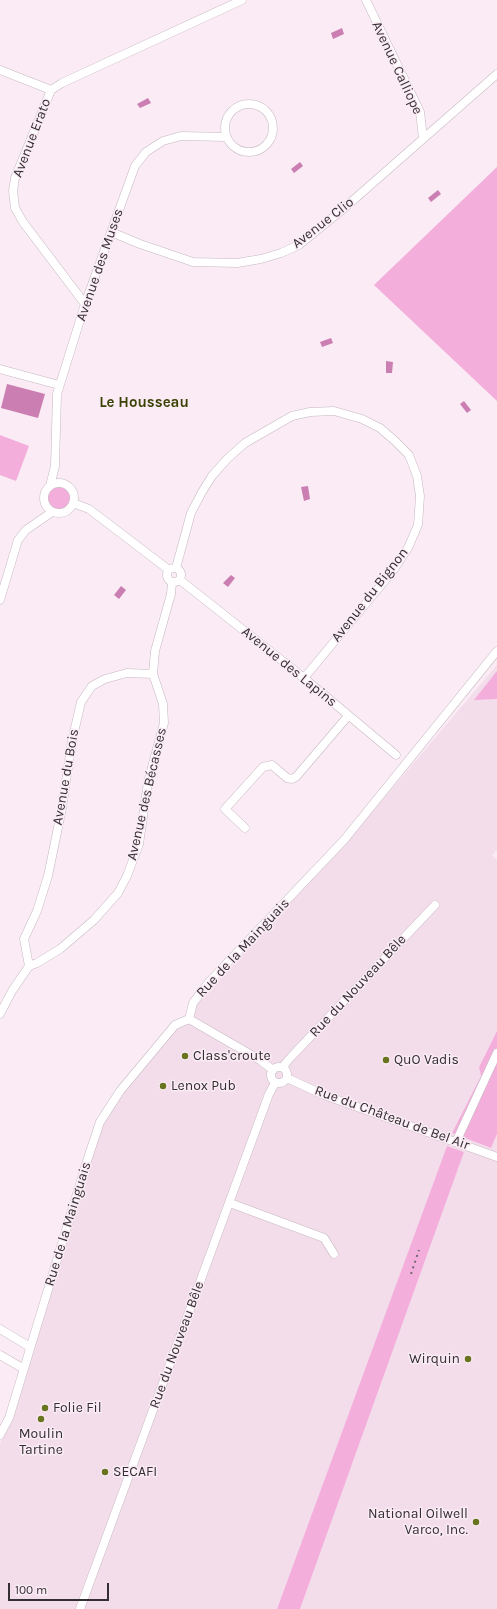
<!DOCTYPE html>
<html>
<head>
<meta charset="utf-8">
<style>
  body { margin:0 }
  #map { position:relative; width:497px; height:1609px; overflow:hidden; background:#faebf4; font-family:Karla,sans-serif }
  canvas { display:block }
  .scale { position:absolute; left:8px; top:1583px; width:101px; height:18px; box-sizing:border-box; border:2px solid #342f32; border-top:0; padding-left:5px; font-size:12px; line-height:14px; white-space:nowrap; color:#342f32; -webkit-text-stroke:3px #faebf4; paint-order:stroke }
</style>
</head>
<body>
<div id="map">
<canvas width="497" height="1609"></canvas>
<div class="scale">100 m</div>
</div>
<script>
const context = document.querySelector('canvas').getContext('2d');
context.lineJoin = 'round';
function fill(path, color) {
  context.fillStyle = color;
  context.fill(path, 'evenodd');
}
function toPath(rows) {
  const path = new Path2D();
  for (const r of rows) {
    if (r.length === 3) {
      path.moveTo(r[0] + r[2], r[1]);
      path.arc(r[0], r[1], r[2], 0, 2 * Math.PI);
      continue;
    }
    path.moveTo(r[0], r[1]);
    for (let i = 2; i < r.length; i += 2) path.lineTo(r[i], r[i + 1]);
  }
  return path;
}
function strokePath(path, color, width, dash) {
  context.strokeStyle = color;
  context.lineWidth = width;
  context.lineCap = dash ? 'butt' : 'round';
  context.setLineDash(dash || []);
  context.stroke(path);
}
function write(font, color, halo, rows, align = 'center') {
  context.font = font + ' Karla,sans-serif';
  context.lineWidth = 3;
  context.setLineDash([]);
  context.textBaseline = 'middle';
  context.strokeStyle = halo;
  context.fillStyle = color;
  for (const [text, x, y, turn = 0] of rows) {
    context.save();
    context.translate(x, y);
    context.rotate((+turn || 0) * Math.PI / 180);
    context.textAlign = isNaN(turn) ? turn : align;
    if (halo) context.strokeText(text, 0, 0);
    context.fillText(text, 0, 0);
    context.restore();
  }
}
fill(toPath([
  [497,665,497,850,492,855,497,860,497,1031,479,1066,481,1076,452,1133,491,1148,497,1134,497,1609,300,1609,464,1152,447,1147,277,1609,0,1609,0,1444,107,1108,168,1031,201,1000,367,818]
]), '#f3ddeb');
fill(toPath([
  [497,167,497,401,374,285],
  [0,435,29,446,16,481,0,475],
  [59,498,13],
  [497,671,497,699,474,700],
  [497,1031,497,1134,491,1148,452,1133,481,1076,479,1067],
  [447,1146,464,1152,300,1609,277,1609]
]), '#f3aedc');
fill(toPath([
  [342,28,344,34,333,39,331,33],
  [148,98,151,103,140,108,137,104],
  [300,162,303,166,294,173,291,169],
  [438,190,441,194,431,202,428,198],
  [331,338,333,343,322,347,320,342],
  [386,361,393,362,392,373,386,373],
  [7,384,45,394,38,418,1,408],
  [464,401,471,410,467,413,460,404],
  [308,486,310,499,304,501,301,487],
  [231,575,235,578,228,587,223,583],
  [121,586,126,590,119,599,114,595]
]), '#cb7eb2');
const minor = toPath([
  [366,0,420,112,423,138],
  [0,70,51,90],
  [249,128,24],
  [111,232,140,244,193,262,237,263,261,259,281,253,299,245,342,210,497,74],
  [85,304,23,222,15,208,13,191,15,178,51,90,62,83,242,0],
  [0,369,59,385],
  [59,498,15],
  [50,486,55,466,57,394,85,304,135,166,146,152,163,141,181,136,226,137],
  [73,503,89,509,169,570],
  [174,575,7],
  [176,568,191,513,202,492,212,476,227,459,245,443,292,416,310,412,334,411,362,419,380,428,395,441,409,455,417,476,420,496,418,525,408,548,392,572,304,678],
  [180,580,304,678,396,755],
  [0,600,18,540,26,530,52,512],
  [245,828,225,809,263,767,272,765,287,778,292,779,296,777,348,716],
  [29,966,37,963,60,949,94,920,118,893,127,876,139,844,148,782,164,723,163,704,153,674],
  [0,1014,12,991,29,966,24,939,37,911,48,876,62,808,72,741,81,702,92,686,105,679,127,673,153,674,155,651,171,594,172,583],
  [189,1019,193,1003,209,982,344,840,497,651],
  [189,1019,260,1060,273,1070],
  [279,1075,8],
  [284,1068,285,1064,291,1057,435,905],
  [287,1078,324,1095,497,1157],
  [456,1142,497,1053],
  [230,1203,324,1238,334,1254],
  [0,1329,30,1347],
  [0,1355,24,1369],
  [0,1435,9,1418,87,1161,100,1122,120,1091,175,1025,189,1019],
  [80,1609,269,1094,275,1083]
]);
strokePath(minor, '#c6b8c1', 9);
strokePath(minor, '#fff', 8);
strokePath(toPath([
  [411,1274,419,1250]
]), '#71696e', 2, [2, 4]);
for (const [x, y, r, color] of [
  [185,1056,4,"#68741f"],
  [386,1060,4,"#68741f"],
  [163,1086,4,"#68741f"],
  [468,1359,4,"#68741f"],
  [45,1408,4,"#68741f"],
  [41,1419,4,"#68741f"],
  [105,1472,4,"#68741f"],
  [476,1522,4,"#68741f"]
]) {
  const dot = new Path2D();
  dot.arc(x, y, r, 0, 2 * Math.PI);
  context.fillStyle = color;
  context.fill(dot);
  strokePath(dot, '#faebf4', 1.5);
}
write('14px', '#342f32', '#faebf4', [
  ["Avenue Calliope",397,68,65],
  ["Avenue Erato",32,138,-69],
  ["Avenue Clio",323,223,-38],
  ["Avenue des Muses",100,265,-71],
  ["Avenue du Bignon",370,595,-52],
  ["Avenue des Lapins",289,667,39],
  ["Avenue du Bois",66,777,-80],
  ["Avenue des Bécasses",147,794,-77],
  ["Rue de la Mainguais",243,948,-47],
  ["Rue du Nouveau Bêle",358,986,-47],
  ["Rue du Château de Bel Air",392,1118,20],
  ["Rue de la Mainguais",68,1224,-73],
  ["Rue du Nouveau Bêle",177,1345,-70]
]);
write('14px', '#342f32', '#faebf4', [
  ["Class'croute",193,1056],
  ["QuO Vadis",394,1060],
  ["Lenox Pub",171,1086],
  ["Wirquin",460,1359,"right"],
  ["Folie Fil",53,1408],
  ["Moulin",41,1434,"center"],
  ["Tartine",41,1450,"center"],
  ["SECAFI",113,1472],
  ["National Oilwell",468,1514,"right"],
  ["Varco, Inc.",468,1530,"right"]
], 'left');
write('bold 15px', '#3a4204', '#faebf4', [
  ["Le Housseau",144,403]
]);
</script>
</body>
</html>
